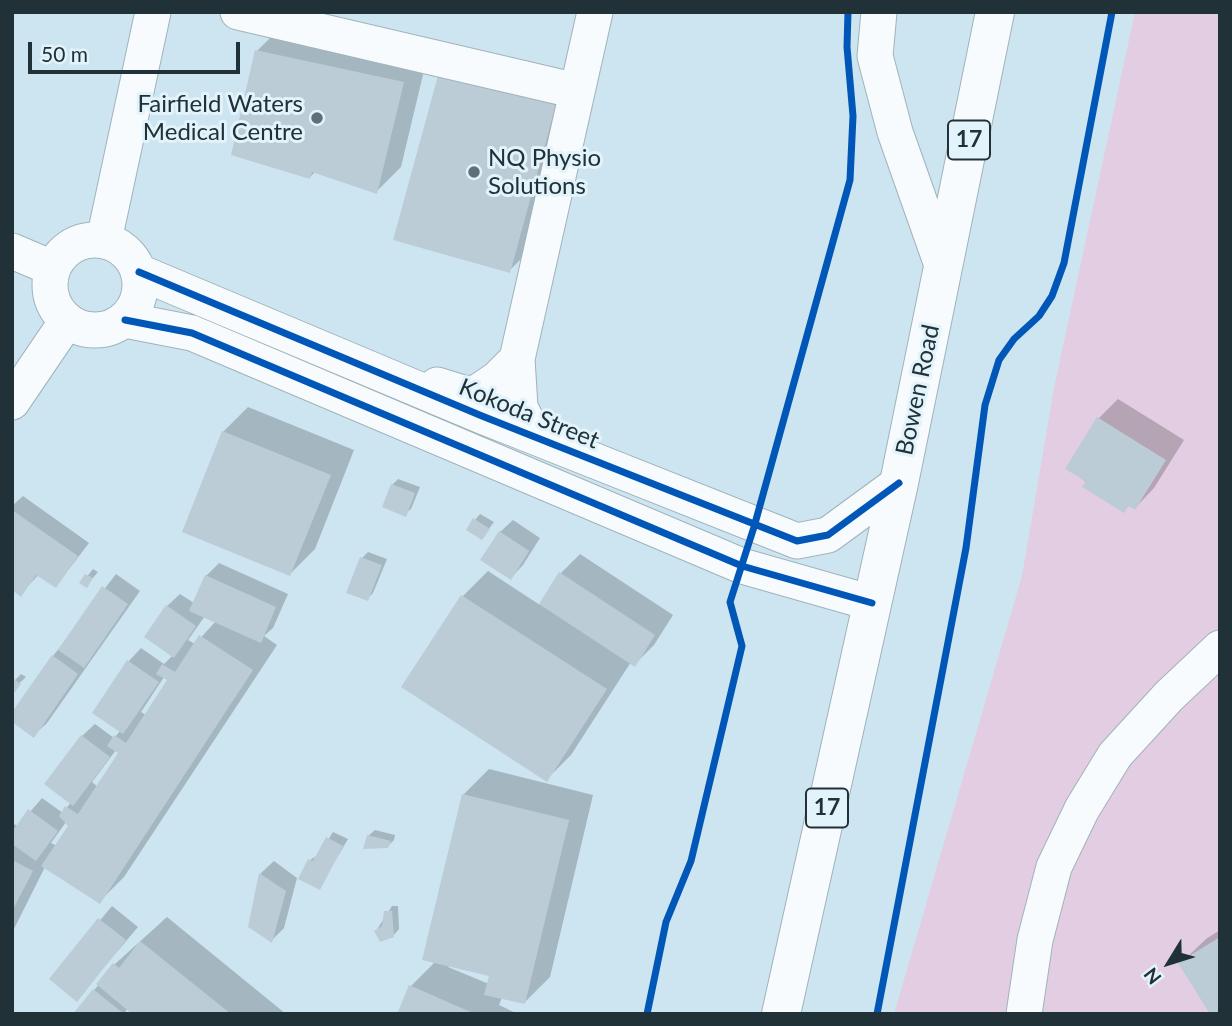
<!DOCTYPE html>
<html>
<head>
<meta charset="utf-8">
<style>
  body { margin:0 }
  #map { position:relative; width:1232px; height:1026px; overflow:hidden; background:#cde5f0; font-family:Lato,sans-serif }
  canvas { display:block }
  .frame { position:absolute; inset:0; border:14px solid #203138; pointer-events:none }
  .north { position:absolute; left:1134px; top:928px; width:70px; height:70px; -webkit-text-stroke:5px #e2f3fb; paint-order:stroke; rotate:232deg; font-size:19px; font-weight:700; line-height:28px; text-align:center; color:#203138 }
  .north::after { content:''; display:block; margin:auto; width:24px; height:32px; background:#203138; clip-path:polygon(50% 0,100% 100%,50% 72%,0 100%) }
  .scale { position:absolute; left:28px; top:42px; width:212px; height:32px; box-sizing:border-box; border:4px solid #203138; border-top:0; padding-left:9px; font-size:21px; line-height:24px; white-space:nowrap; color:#203138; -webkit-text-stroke:5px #e2f3fb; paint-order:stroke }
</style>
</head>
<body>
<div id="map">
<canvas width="1232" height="1026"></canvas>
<div class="frame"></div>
<div class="north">N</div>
<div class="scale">50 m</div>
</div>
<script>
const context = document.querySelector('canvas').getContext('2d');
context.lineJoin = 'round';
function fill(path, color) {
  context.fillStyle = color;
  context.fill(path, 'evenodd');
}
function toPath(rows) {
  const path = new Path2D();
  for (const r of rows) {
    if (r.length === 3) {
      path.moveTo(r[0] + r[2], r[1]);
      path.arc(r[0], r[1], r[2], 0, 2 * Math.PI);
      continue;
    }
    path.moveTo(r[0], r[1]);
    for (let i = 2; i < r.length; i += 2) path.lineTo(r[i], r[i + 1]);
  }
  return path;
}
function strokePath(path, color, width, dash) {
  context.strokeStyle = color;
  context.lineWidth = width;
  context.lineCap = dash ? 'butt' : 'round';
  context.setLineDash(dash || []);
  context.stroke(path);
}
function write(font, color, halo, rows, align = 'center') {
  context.font = font + ' Lato,sans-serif';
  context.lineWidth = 6;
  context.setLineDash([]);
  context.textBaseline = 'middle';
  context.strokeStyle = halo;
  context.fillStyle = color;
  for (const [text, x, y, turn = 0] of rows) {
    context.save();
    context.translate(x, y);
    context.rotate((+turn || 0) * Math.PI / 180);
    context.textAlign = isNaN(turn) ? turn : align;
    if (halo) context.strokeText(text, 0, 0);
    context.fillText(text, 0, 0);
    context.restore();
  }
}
fill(toPath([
  [1135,12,1220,12,1220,1014,894,1014,1022,576,1054,388]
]), '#e2cde2');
fill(toPath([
  [282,26,427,58,401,167,376,192,315,172,310,177,257,51],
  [440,73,580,80,534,246,509,271],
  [1118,399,1184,440,1154,488,1135,508,1130,504,1124,511,1068,468,1099,418],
  [248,407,354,450,315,549,290,574,223,432],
  [398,479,420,487,411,509,405,514,392,485],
  [23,496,89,543,56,586,39,574,21,594,12,588,12,506],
  [480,514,494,522,482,538,475,520],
  [513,520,540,538,523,565,511,578,500,532],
  [368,552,387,559,373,593,367,599,362,558],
  [580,554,673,615,654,645,635,664,631,662,571,755,546,780,404,687,463,596,488,571,540,605,561,573],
  [219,563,288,594,273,628,264,636,277,645,124,877,99,902,45,867,12,933,12,823,18,826,42,798,63,813,71,802,82,736,95,724,114,738,121,730,94,712,129,661,141,648,164,664,173,655,167,606,180,594,194,603,206,576],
  [205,616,216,621,195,644,188,640],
  [164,677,169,680,146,715,141,712],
  [116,750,120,753,98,787,92,782],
  [66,822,70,826,57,846,51,843],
  [93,569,98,572,86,586,82,583],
  [116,574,140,591,47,723,34,735,53,656],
  [21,674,26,677,12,690,12,683],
  [489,769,593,795,550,977,525,1002,502,997,499,1005,518,1014,399,1014,411,986,435,962,424,959,464,794],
  [449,965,491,975,489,984,448,967],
  [375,830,395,835,394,840,388,846,368,836],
  [333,832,348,839,319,888,310,860,318,855],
  [274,861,297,878,284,928,271,941,250,926,261,873],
  [112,906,138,927,77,999,51,979],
  [392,906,398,906,399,929,393,936,376,931],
  [167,917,286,1014,150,1014,128,1008,124,1014,75,1014,115,964],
  [1220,930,1220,1014,1181,963,1206,939]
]), '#0003');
fill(toPath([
  [255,50,404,82,377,194,312,172,310,179,231,155],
  [439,72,556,105,510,273,393,240],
  [1097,417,1166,460,1135,510,1128,506,1124,513,1082,487,1086,481,1065,469],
  [222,431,331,475,290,576,182,532],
  [391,484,415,493,406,517,382,507],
  [12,510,78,556,56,588,36,575,21,597,12,590],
  [473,518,490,529,482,540,466,530],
  [499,531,529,551,511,580,480,560],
  [360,557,382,565,368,601,346,593],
  [559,572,655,635,635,667,539,604],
  [85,574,93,578,87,588,79,583],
  [205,575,276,607,261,643,189,611],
  [102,586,128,604,84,668,58,650],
  [461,595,607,689,547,782,401,687],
  [166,605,196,626,174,658,144,637],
  [199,635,253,670,100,904,41,866,68,826,59,816,65,806,78,814,118,753,107,746,114,735,126,743,167,680,156,674,162,664,175,672],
  [52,655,78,674,34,738,12,722,12,712],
  [127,660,159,682,123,734,92,713],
  [13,679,21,684,14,693,12,692],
  [81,735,110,757,73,806,44,784],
  [462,794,569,820,525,1004,484,995,489,976,422,960],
  [28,809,58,831,36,861,12,844,12,832],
  [367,835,391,841,388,848,363,849],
  [326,837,343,846,320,890,298,879,308,859,313,861],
  [12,860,33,871,12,911],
  [259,873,286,891,272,943,248,927],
  [384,911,392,911,394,937,380,942,374,931,382,926],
  [98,918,126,940,77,1002,49,979],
  [1220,937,1220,1014,1210,1014,1178,963],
  [140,941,231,1014,132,1014,96,984,113,963,119,968],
  [409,985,475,1014,397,1014],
  [93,989,124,1014,73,1014]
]), '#bbccd6');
const minor = toPath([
  [238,12,577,91],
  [879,12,875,56,895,132,943,268],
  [95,285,45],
  [104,240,153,12],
  [12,251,52,268],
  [139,272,482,416,797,541,828,535,899,483],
  [125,320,192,333,742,566,872,603],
  [437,385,466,394,478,392,497,379,517,359],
  [12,402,67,321],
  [534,436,520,407,517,359,595,12],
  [1024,1014,1035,940,1054,867,1082,809,1115,755,1169,696,1220,648]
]);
const major = toPath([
  [781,1014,899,483,995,12]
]);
strokePath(minor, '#a0b3bb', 37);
strokePath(major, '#a0b3bb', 40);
strokePath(minor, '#f8fbfd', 35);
strokePath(major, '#f8fbfd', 38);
strokePath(toPath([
  [139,272,482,416,797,541,828,535,899,483],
  [125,320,192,333,742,566,872,603],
  [647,1014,666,922,691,861,742,646,730,602,754,527,850,180,853,116,847,47,848,12],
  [877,1014,966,548,985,405,999,360,1014,339,1039,316,1052,296,1064,263,1112,12]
]), '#0057b8', 7);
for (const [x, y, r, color] of [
  [317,118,7,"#5d7078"],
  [474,172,7,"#5d7078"]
]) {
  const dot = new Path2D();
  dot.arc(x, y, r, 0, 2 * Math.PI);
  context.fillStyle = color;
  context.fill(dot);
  strokePath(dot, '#e2f3fb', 2.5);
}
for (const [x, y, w] of [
  [969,140,42],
  [827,808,42]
]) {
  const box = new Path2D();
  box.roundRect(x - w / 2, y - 19.5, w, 39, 5);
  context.fillStyle = '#e2f3fb';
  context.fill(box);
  strokePath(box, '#203138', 2);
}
write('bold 23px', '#203138', null, [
  ["17",969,140],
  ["17",827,808]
]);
write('24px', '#203138', '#e2f3fb', [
  ["Fairfield Waters",303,104],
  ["Medical Centre",303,132],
  ["NQ Physio",488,158,"left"],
  ["Solutions",488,186,"left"]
], 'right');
write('24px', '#203138', '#e2f3fb', [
  ["Bowen Road",918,390,-78],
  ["Kokoda Street",529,414,22]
]);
</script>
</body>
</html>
